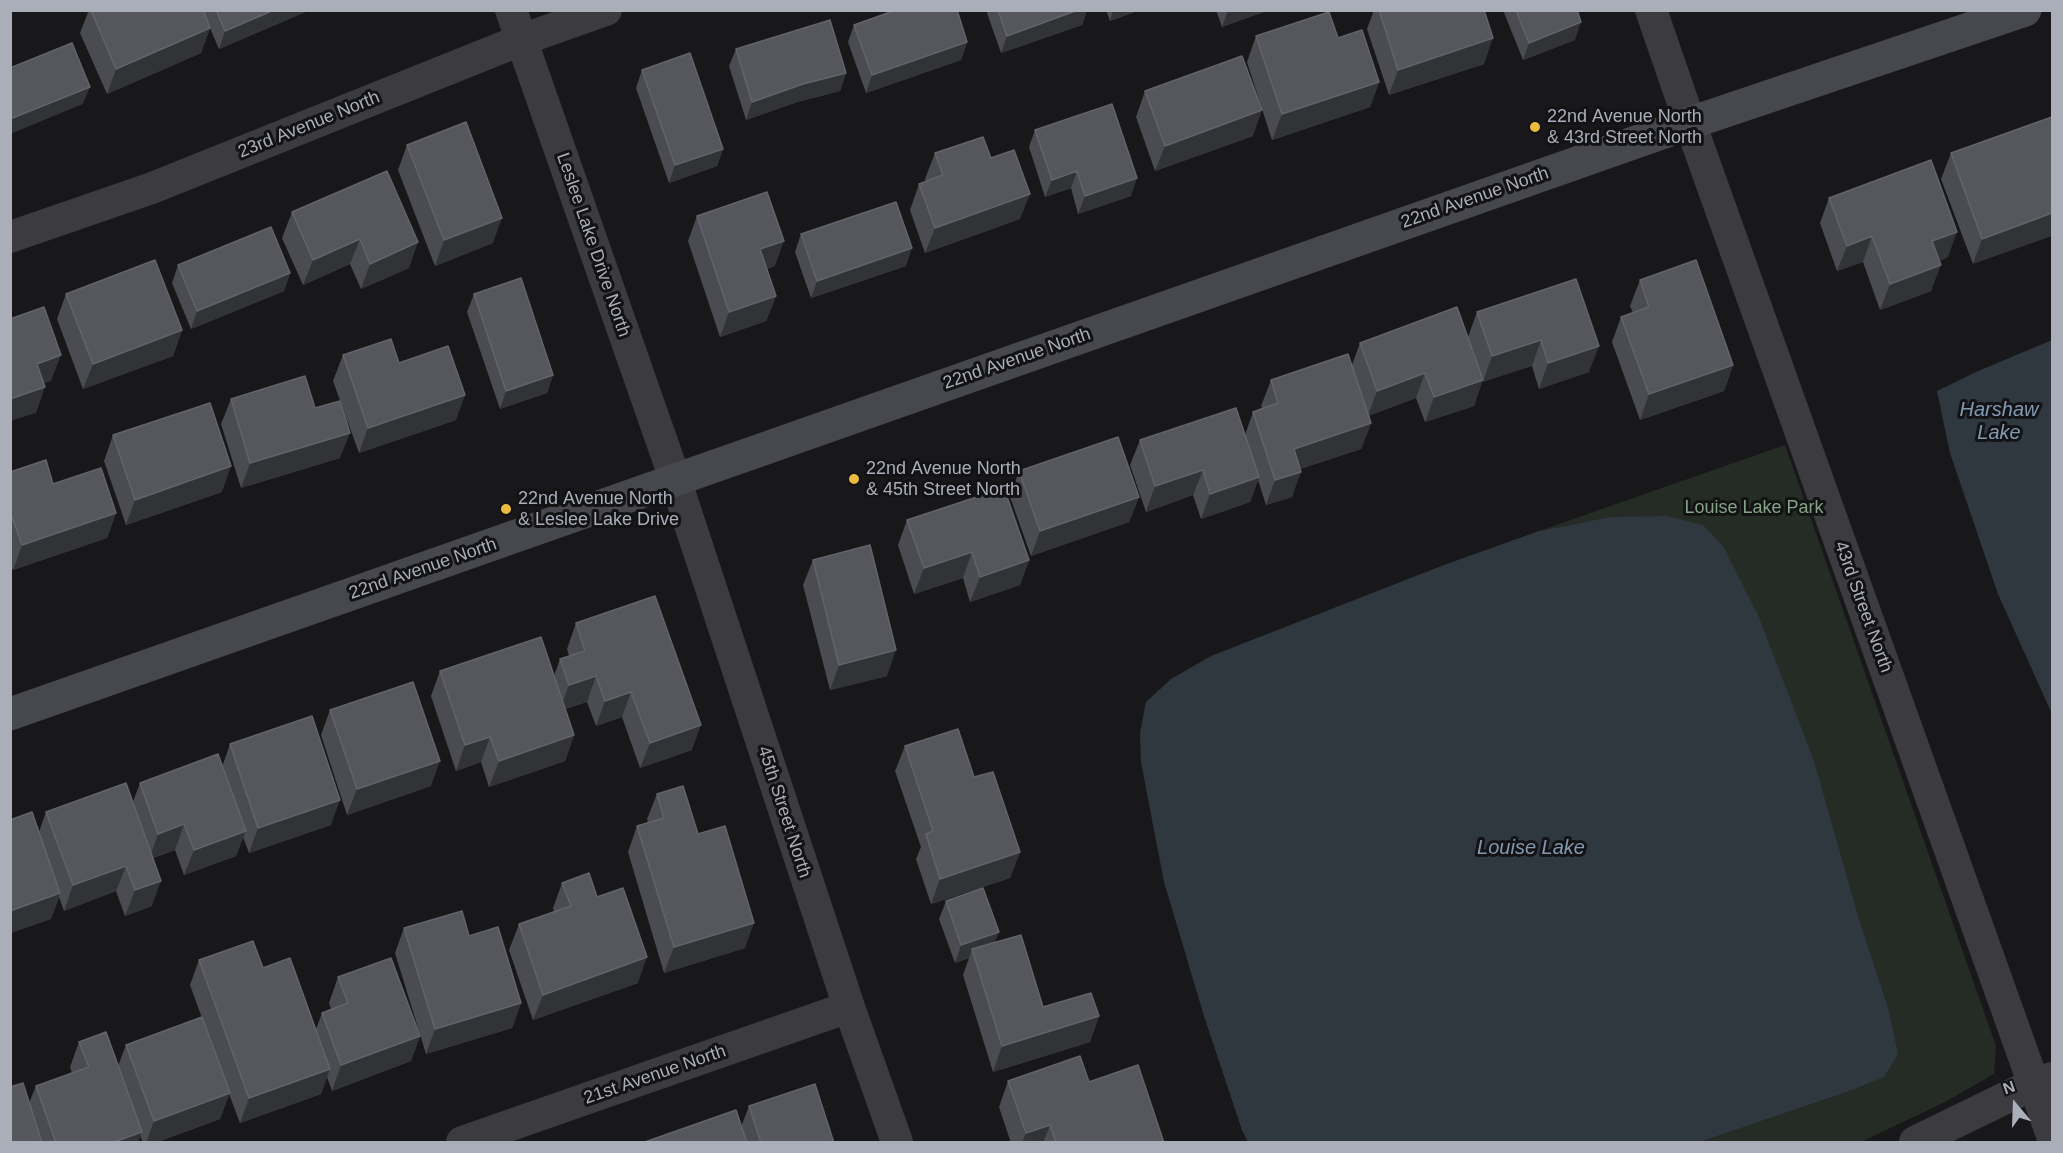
<!DOCTYPE html>
<html>
<head>
<meta charset="utf-8">
<style>
  body { margin:0 }
  #map { position:relative; width:2063px; height:1153px; overflow:hidden; background:#18181a; font-family:Arial,sans-serif }
  canvas { display:block }
  .frame { position:absolute; inset:0; border:12px solid #aaaeb9; pointer-events:none }
  .north { position:absolute; left:1985px; top:1075px; width:60px; height:60px; -webkit-text-stroke:4px #131315; paint-order:stroke; rotate:341deg; font-size:16px; font-weight:700; line-height:24px; text-align:center; color:#aaaeb9 }
  .north::after { content:''; display:block; margin:auto; width:21px; height:27px; background:#aaaeb9; clip-path:polygon(50% 0,100% 100%,50% 72%,0 100%) }
</style>
</head>
<body>
<div id="map">
<canvas width="2063" height="1153"></canvas>
<div class="frame"></div>
<div class="north">N</div>
</div>
<script>
const context = document.querySelector('canvas').getContext('2d');
context.lineJoin = 'round';
function fill(path, color) {
  context.fillStyle = color;
  context.fill(path, 'evenodd');
}
function toPath(rows) {
  const path = new Path2D();
  for (const r of rows) {
    path.moveTo(r[0], r[1]);
    for (let i = 2; i < r.length; i += 2) path.lineTo(r[i], r[i + 1]);
  }
  return path;
}
function strokePath(path, color, width, dash) {
  context.strokeStyle = color;
  context.lineWidth = width;
  context.lineCap = dash ? 'butt' : 'round';
  context.setLineDash(dash || []);
  context.stroke(path);
}
function write(font, color, halo, rows, align = 'center') {
  context.font = font + ' Arial,sans-serif';
  context.lineWidth = 6;
  context.setLineDash([]);
  context.textBaseline = 'middle';
  context.strokeStyle = halo;
  context.fillStyle = color;
  for (const [text, x, y, turn = 0] of rows) {
    context.save();
    context.translate(x, y);
    context.rotate((+turn || 0) * Math.PI / 180);
    context.textAlign = isNaN(turn) ? turn : align;
    if (halo) context.strokeText(text, 0, 0);
    context.fillText(text, 0, 0);
    context.restore();
  }
}
fill(toPath([
  [1785,445,1996,1046,1994,1074,1945,1102,1861,1142,1700,1142,1844,1093,1887,1004,1858,916,1610,517,1539,531]
]), '#242c25');
fill(toPath([
  [2052,340,2052,714,1998,594,1950,453,1937,391,1976,372],
  [1666,516,1703,525,1723,546,1758,615,1814,761,1858,916,1887,1004,1898,1054,1884,1077,1844,1093,1700,1142,1248,1142,1242,1130,1204,1016,1164,882,1141,762,1140,733,1146,702,1171,679,1211,656,1444,565,1539,531,1610,517]
]), '#30383f');
strokePath(toPath([
  [511,10,675,479,849,1007,897,1142],
  [1651,10,1690,123,2052,1135],
  [10,237,152,188,521,40,606,10],
  [462,1142,849,1007],
  [1915,1142,2034,1084,2052,1078]
]), '#3b3b40', 32);
strokePath(toPath([
  [10,714,1690,123,2025,10]
]), '#47484e', 33);
fill(toPath([
  [89,10,310,10,219,49,210,28,201,53,107,94,80,33],
  [986,10,1087,10,1082,25,1001,53],
  [1106,10,1140,10,1110,21],
  [1216,10,1269,10,1222,27],
  [1374,10,1484,10,1484,64,1389,95,1367,29],
  [1503,10,1577,10,1575,40,1523,60],
  [854,25,967,42,961,60,866,93,848,42],
  [1256,36,1338,38,1379,82,1370,107,1272,140,1247,62],
  [736,49,846,73,840,91,797,102,746,120,729,66],
  [642,70,723,149,717,166,669,183,636,88],
  [1145,91,1253,136,1155,171,1136,117],
  [2052,117,1973,264,1941,179,1951,153],
  [1035,130,1131,196,1078,214,1071,188,1045,197,1029,147],
  [407,145,493,243,435,266,398,170],
  [935,153,991,158,1020,219,925,253,910,210,919,184,926,182,925,179],
  [387,171,409,268,361,289,350,264,303,285,282,238,292,212],
  [1829,198,1948,257,1939,261,1931,291,1880,310,1863,262,1837,271,1820,223],
  [697,216,775,266,767,269,776,296,766,321,720,337,688,241],
  [801,234,906,266,811,298,795,252],
  [178,265,290,273,284,291,191,329,172,283],
  [1576,279,1589,372,1539,389,1532,366,1482,381,1474,406,1425,422,1416,398,1368,416,1371,423,1361,449,1300,469,1292,497,1266,505,1258,480,1250,502,1201,519,1193,495,1146,512,1130,465,1140,440,1245,435,1253,412,1262,408,1261,406,1271,380,1352,365,1360,343,1474,356,1468,337,1477,312],
  [1640,280,1733,365,1724,391,1640,420,1612,342,1621,317,1633,313,1630,306],
  [66,294,182,330,173,356,83,389,57,319],
  [474,294,553,375,547,393,500,409,467,312],
  [343,355,399,363,456,420,359,453,333,381],
  [231,399,315,408,340,458,241,488,221,424],
  [113,435,222,492,126,525,104,461],
  [1019,471,1139,497,1129,522,1031,556,1010,497],
  [10,472,53,484,116,513,107,538,13,570,10,564],
  [907,520,1029,560,1020,585,970,602,963,578,914,594,898,545],
  [813,560,887,676,830,690,803,585],
  [576,623,692,750,640,768,622,717,596,726,587,702,565,709,574,735,565,761,489,787,481,762,456,771,431,696,440,671,554,676,560,659,569,656,567,649],
  [330,710,431,786,347,815,321,735],
  [230,744,331,825,249,853,243,837,236,856,184,875,175,850,153,858,152,906,125,916,116,891,64,911,59,897,51,919,10,933,10,820,39,832,46,812,133,802,140,783,222,767],
  [905,746,974,777,1020,852,1010,878,931,904,916,859,921,847,895,771],
  [657,794,698,834,745,948,664,973,628,852,637,826,648,823,647,819],
  [562,883,597,897,638,983,533,1020,509,950,519,924,554,912,553,908],
  [946,901,995,942,1043,1007,1099,1016,1090,1042,993,1072,963,975,969,958,955,963,939,919],
  [404,928,469,936,521,1003,512,1028,426,1054,395,953],
  [199,960,263,968,316,1029,322,1013,331,1009,329,1003,338,977,420,1036,411,1061,332,1091,327,1077,321,1094,240,1123,229,1094,220,1119,155,1143,143,1143,140,1135,138,1143,10,1143,29,1103,36,1086,72,1073,70,1067,79,1042,118,1066,126,1045,202,1018,190,985],
  [1008,1081,1089,1082,1164,1143,1011,1143,999,1107],
  [749,1106,834,1143,642,1143,741,1127]
]), '#4b4c51');
fill(toPath([
  [274,10,310,10,219,49,225,31],
  [1078,10,1087,10,1082,25,1001,53,1007,36],
  [1113,10,1140,10,1110,21],
  [1228,10,1269,10,1222,27],
  [1581,22,1575,40,1523,60,1529,43],
  [210,28,201,53,107,94,116,69],
  [1493,38,1484,64,1389,95,1398,70],
  [967,42,961,60,866,93,872,75],
  [846,73,840,91,797,102,746,120,752,102,803,84],
  [1379,82,1370,107,1272,140,1282,114],
  [90,87,83,104,10,134,10,119],
  [1262,110,1253,136,1155,171,1165,146],
  [723,149,717,166,669,183,675,165],
  [1077,171,1071,188,1045,197,1052,180],
  [1137,178,1131,196,1078,214,1085,196],
  [1030,194,1020,219,925,253,935,228],
  [2052,213,2052,236,1973,264,1982,239],
  [502,218,493,243,435,266,444,240],
  [1957,232,1948,257,1923,267,1932,241],
  [1872,236,1863,262,1837,271,1847,246],
  [360,239,350,264,303,285,313,260],
  [784,241,775,266,751,274,760,249],
  [418,242,409,268,361,289,370,264],
  [912,248,906,266,811,298,817,281],
  [1941,265,1931,291,1880,310,1890,284],
  [290,273,284,291,191,329,197,311],
  [776,296,766,321,720,337,729,312],
  [182,330,173,356,83,389,93,364],
  [1541,340,1532,366,1483,382,1492,356],
  [1599,346,1589,372,1539,389,1548,363],
  [61,355,51,381,27,389,37,364],
  [1733,365,1724,391,1640,420,1649,394],
  [1425,373,1416,398,1368,416,1377,391],
  [553,375,547,393,500,409,506,391],
  [1483,380,1474,406,1425,422,1434,397],
  [45,387,36,413,10,421,10,399],
  [465,395,456,420,359,453,368,428],
  [1371,423,1361,449,1284,474,1294,449],
  [350,433,340,458,241,488,250,463],
  [231,466,222,492,126,525,135,500],
  [1203,470,1193,495,1146,512,1155,486],
  [1301,472,1292,497,1266,505,1275,480],
  [1259,477,1250,502,1201,519,1210,494],
  [1139,497,1129,522,1031,556,1040,531],
  [116,513,107,538,13,570,22,545],
  [972,552,963,578,914,594,924,568],
  [1029,560,1020,585,970,602,980,577],
  [896,650,887,676,830,690,839,665],
  [596,676,587,702,560,710,569,685],
  [631,692,622,717,596,726,605,701],
  [701,725,692,750,640,768,650,743],
  [574,735,565,761,489,787,499,761],
  [490,737,481,762,456,771,465,745],
  [440,761,431,786,347,815,357,789],
  [340,800,331,825,249,853,258,828],
  [184,824,175,850,149,859,158,834],
  [246,831,236,856,184,875,194,850],
  [1020,852,1010,878,931,904,940,879],
  [126,866,116,891,64,911,73,885],
  [161,881,152,906,125,916,135,890],
  [60,893,51,919,10,933,10,911],
  [754,923,745,948,664,973,674,947],
  [999,932,992,950,972,949,969,958,955,963,961,945],
  [647,957,638,983,533,1020,543,995],
  [521,1003,512,1028,426,1054,435,1029],
  [1099,1016,1090,1042,993,1072,1002,1046],
  [420,1036,411,1061,332,1091,341,1065],
  [330,1069,321,1094,240,1123,249,1098],
  [230,1093,220,1119,155,1143,146,1143,154,1121],
  [1050,1125,1043,1143,1022,1143,1026,1133],
  [142,1132,138,1143,111,1143]
]), '#323336');
const building = toPath([
  [91,10,203,10,210,28,116,69,91,10],
  [216,10,274,10,225,31,216,10],
  [896,10,957,10,967,42,872,75,854,25,896,10],
  [998,10,1078,10,1007,36,998,10],
  [1379,10,1484,10,1493,38,1398,70,1379,10],
  [1516,10,1577,10,1581,22,1529,43,1516,10],
  [1329,12,1338,38,1362,30,1379,82,1282,114,1256,36,1329,12],
  [830,20,846,73,803,84,752,102,736,49,830,20],
  [72,43,90,87,10,119,10,68,72,43],
  [690,53,723,149,675,165,642,70,690,53],
  [1242,56,1262,110,1165,146,1145,91,1242,56],
  [1112,104,1137,178,1085,196,1077,171,1052,180,1035,130,1112,104],
  [2052,117,2052,213,1982,239,1951,153,2052,117],
  [466,122,502,218,444,240,407,145,466,122],
  [983,137,991,158,1014,150,1030,194,935,228,919,184,943,175,935,153,983,137],
  [1931,160,1957,232,1932,241,1941,265,1890,284,1872,236,1847,246,1829,198,1931,160],
  [387,171,418,242,370,264,360,239,313,260,292,212,387,171],
  [767,192,784,241,760,249,776,296,729,312,697,216,767,192],
  [896,202,912,248,817,281,801,234,896,202],
  [271,227,290,273,197,311,178,265,271,227],
  [155,260,182,330,93,364,66,294,155,260],
  [1696,260,1733,365,1649,394,1621,317,1649,307,1640,280,1696,260],
  [521,278,553,375,506,391,474,294,521,278],
  [1576,279,1599,346,1548,363,1541,340,1492,356,1477,312,1576,279],
  [44,307,61,355,37,364,45,387,10,399,10,319,44,307],
  [1457,307,1483,380,1434,397,1425,373,1377,391,1360,343,1457,307],
  [391,339,399,363,448,346,465,395,368,428,343,355,391,339],
  [1348,354,1371,423,1294,449,1301,472,1275,480,1253,412,1278,403,1271,380,1348,354],
  [305,376,315,408,340,401,350,433,250,463,231,399,305,376],
  [210,403,231,466,135,500,113,435,210,403],
  [1236,408,1259,477,1210,494,1203,470,1155,486,1140,440,1236,408],
  [1118,437,1139,497,1040,531,1019,471,1118,437],
  [46,460,53,484,101,468,116,513,22,545,10,511,10,472,46,460],
  [1004,488,1029,560,980,577,972,552,924,568,907,520,1004,488],
  [870,545,896,650,839,665,813,560,870,545],
  [655,596,701,725,650,743,631,692,605,701,596,676,569,685,560,659,585,651,576,623,655,596],
  [541,637,574,735,499,761,490,737,465,745,440,671,541,637],
  [413,682,440,761,357,789,330,710,413,682],
  [312,716,340,800,258,828,230,744,312,716],
  [958,729,974,777,993,772,1020,852,940,879,926,834,933,831,905,746,958,729],
  [218,754,246,831,194,850,184,824,158,834,140,783,218,754],
  [126,783,161,881,135,890,126,866,73,885,46,812,126,783],
  [683,786,698,834,725,826,754,923,674,947,637,826,664,818,657,794,683,786],
  [32,812,60,893,10,911,10,820,32,812],
  [589,873,597,897,623,888,647,957,543,995,519,924,571,906,562,883,589,873],
  [983,888,999,932,961,945,946,901,983,888],
  [462,911,469,936,498,927,521,1003,435,1029,404,928,462,911],
  [1021,935,1043,1007,1091,993,1099,1016,1002,1046,972,949,1021,935],
  [253,941,263,968,290,958,330,1069,249,1098,199,960,253,941],
  [391,958,420,1036,341,1065,322,1013,348,1003,338,977,391,958],
  [202,1017,230,1093,154,1121,126,1045,202,1017],
  [106,1032,142,1132,111,1143,56,1143,36,1086,89,1067,79,1042,106,1032],
  [1080,1056,1089,1082,1138,1065,1164,1143,1056,1143,1050,1125,1026,1133,1008,1081,1080,1056],
  [23,1083,42,1143,10,1143,10,1087,23,1083],
  [815,1084,834,1143,761,1143,749,1106,815,1084],
  [736,1110,747,1143,642,1143,736,1110]
]);
fill(building, '#55575c');
strokePath(building, '#63646b', 1.5);
for (const [x, y, r, color] of [
  [1535,127,6,"#ebbb3e"],
  [854,479,6,"#ebbb3e"],
  [506,509,6,"#ebbb3e"]
]) {
  const dot = new Path2D();
  dot.arc(x, y, r, 0, 2 * Math.PI);
  context.fillStyle = color;
  context.fill(dot);
  strokePath(dot, '#131315', 2);
}
write('18px', '#aaaeb9', '#131315', [
  ["22nd Avenue North",1547,117],
  ["& 43rd Street North",1547,138],
  ["22nd Avenue North",866,469],
  ["& 45th Street North",866,490],
  ["22nd Avenue North",518,499],
  ["& Leslee Lake Drive",518,520]
], 'left');
write('18px', '#aaaeb9', '#131315', [
  ["23rd Avenue North",309,125,-22],
  ["22nd Avenue North",1475,198,-19],
  ["Leslee Lake Drive North",593,245,71],
  ["22nd Avenue North",1017,359,-19],
  ["22nd Avenue North",423,569,-19],
  ["43rd Street North",1863,607,70],
  ["45th Street North",784,812,72],
  ["21st Avenue North",655,1075,-19]
]);
write('18px', '#82a386', '#131315', [
  ["Louise Lake Park",1754,508]
]);
write('italic 20px', '#8399b2', '#131315', [
  ["Harshaw",1999,410],
  ["Lake",1999,433],
  ["Louise Lake",1531,848]
]);
</script>
</body>
</html>
